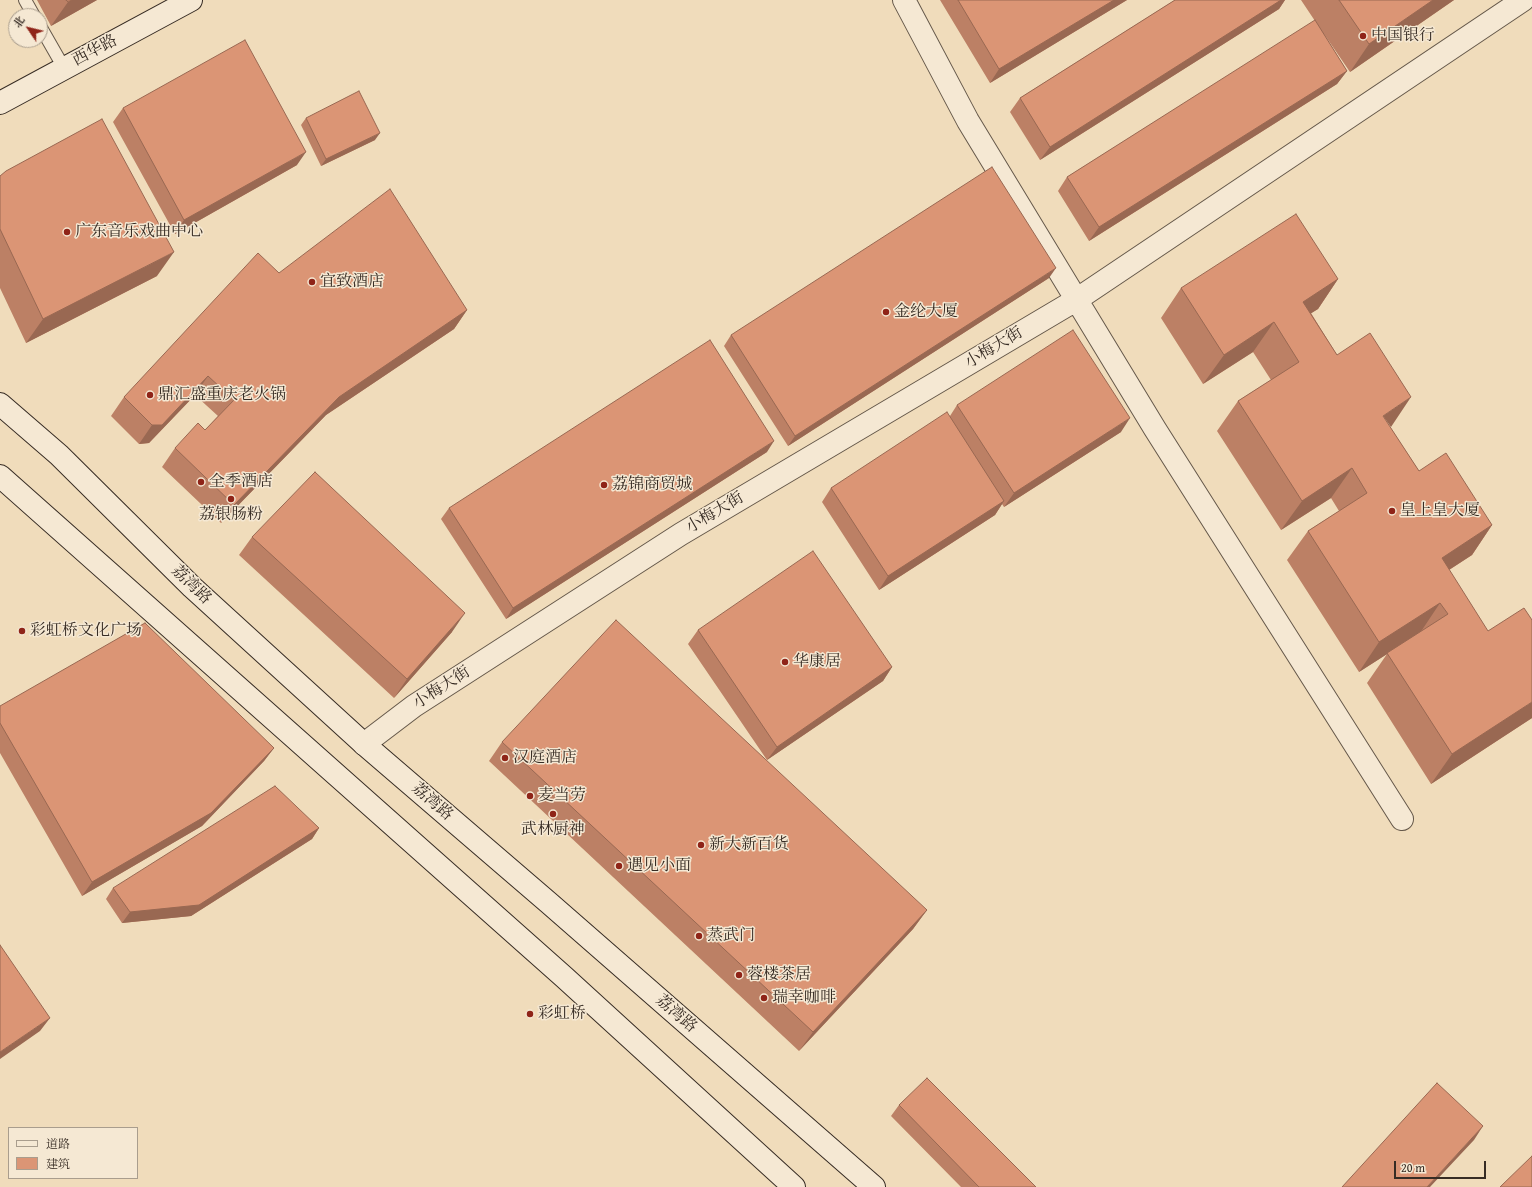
<!DOCTYPE html>
<html>
<head>
<meta charset="utf-8">
<style>
  body { margin:0 }
  #map { position:relative; width:1532px; height:1187px; overflow:hidden; background:#f0dcbb; font-family:"Gentium Book Plus","Noto Serif SC",serif }
  canvas { display:block }
  .legend { position:absolute; left:8px; top:1127px; width:130px; height:52px; box-sizing:border-box; background:#f5e8d3; border:1px solid #a99d8d; margin:0; padding:5px 7px; list-style:none; font-size:12px; color:#372c24 }
  .legend li { display:flex; align-items:center; gap:8px; height:20px }
  .legend b { width:20px; border:1px solid #a99d8d }
  .north { position:absolute; left:8px; top:8px; width:40px; height:40px; box-sizing:border-box; background:#f5e8d3; border:1px solid #a99d8d; border-radius:50%; rotate:305deg; font-size:11px; font-weight:700; line-height:16px; text-align:center; color:#372c24 }
  .north::after { content:''; display:block; margin:auto; width:14px; height:18px; background:#8f2418; clip-path:polygon(50% 0,100% 100%,50% 72%,0 100%) }
  .scale { position:absolute; left:1394px; top:1161px; width:92px; height:18px; box-sizing:border-box; border:2px solid #372c24; border-top:0; padding-left:5px; font-size:12px; line-height:14px; white-space:nowrap; color:#372c24; -webkit-text-stroke:3px #f5e8d3; paint-order:stroke }
</style>
</head>
<body>
<div id="map">
<canvas width="1532" height="1187"></canvas>
<ul class="legend">
<li><b style="height:5px;background:#f5e8d3"></b>道路</li>
<li><b style="height:11px;background:#db9575"></b>建筑</li>
</ul>
<div class="north">北</div>
<div class="scale">20 m</div>
</div>
<script>
const context = document.querySelector('canvas').getContext('2d');
context.lineJoin = 'round';
function toPath(rows) {
  const path = new Path2D();
  for (const r of rows) {
    path.moveTo(r[0], r[1]);
    for (let i = 2; i < r.length; i += 2) path.lineTo(r[i], r[i + 1]);
  }
  return path;
}
function strokePath(path, color, width, dash) {
  context.strokeStyle = color;
  context.lineWidth = width;
  context.lineCap = dash ? 'butt' : 'round';
  context.setLineDash(dash || []);
  context.stroke(path);
}
function fill(path, color) {
  context.fillStyle = color;
  context.fill(path, 'evenodd');
}
function write(font, color, halo, rows, align = 'center') {
  context.font = font + ' "Gentium Book Plus","Noto Serif SC",serif';
  context.lineWidth = 3;
  context.setLineDash([]);
  context.textBaseline = 'middle';
  context.strokeStyle = halo;
  context.fillStyle = color;
  for (const [text, x, y, turn = 0] of rows) {
    context.save();
    context.translate(x, y);
    context.rotate((+turn || 0) * Math.PI / 180);
    context.textAlign = isNaN(turn) ? turn : align;
    if (halo) context.strokeText(text, 0, 0);
    context.fillText(text, 0, 0);
    context.restore();
  }
}
const lane = toPath([
  [25,0,34,16],
  [40,26,64,68]
]);
const street = toPath([
  [904,0,968,121,1155,429,1402,819],
  [364,744,414,706,681,534,1076,300,1523,0]
]);
const secondary = toPath([
  [0,103,191,0],
  [0,404,59,455,192,587,364,744,549,903,874,1187],
  [0,476,564,977,794,1187]
]);
strokePath(lane, '#65584a', 14);
strokePath(street, '#65584a', 24);
strokePath(secondary, '#372c24', 24);
strokePath(lane, '#f5e8d3', 12);
strokePath(street, '#f5e8d3', 22);
strokePath(secondary, '#f5e8d3', 22);
fill(toPath([
  [37,0,97,0,51,26],
  [940,0,1127,0,990,83],
  [1175,0,1285,0,1279,9,1040,160,1010,112,1020,98],
  [1301,0,1454,0,1350,72,1324,34,1347,71,1337,84,1089,241,1058,191,1067,177,1315,21],
  [123,108,297,165,175,234,113,122],
  [306,118,375,140,321,166,301,125],
  [0,176,157,276,26,343,0,288],
  [279,273,467,310,454,329,326,415,221,523,162,467,175,448,205,430,218,416,195,395,149,443,139,444,111,416,124,397],
  [1049,278,788,446,724,346,731,335],
  [1338,279,1318,309,1311,313,1337,355,1390,427,1419,471,1492,525,1472,555,1449,570,1532,718,1431,784,1367,683,1387,654,1359,672,1287,560,1308,531,1339,511,1331,498,1281,530,1217,431,1238,401,1271,380,1253,352,1203,384,1161,318,1181,288],
  [957,405,1121,432,1004,507,1002,504,995,515,879,590,822,502,831,488,950,416],
  [767,452,506,619,441,519,449,508],
  [252,537,452,632,394,698,239,555],
  [698,630,892,667,883,681,767,760,688,644],
  [0,706,274,748,264,761,202,826,82,896,0,753],
  [502,742,927,910,913,929,799,1051,489,761],
  [319,828,312,839,191,916,122,923,106,899,113,888],
  [899,1105,1036,1187,961,1187,891,1116]
]), '#bc8065');
fill(toPath([
  [72,0,97,0,51,26,68,2],
  [1114,0,1127,0,990,83,999,69],
  [1281,0,1285,0,1279,9,1040,160,1050,147],
  [1433,0,1454,0,1350,72,1369,44],
  [1347,71,1337,84,1089,241,1099,227],
  [380,133,375,140,321,166,326,159],
  [306,152,297,165,175,234,184,220],
  [174,252,157,276,26,343,43,319],
  [1056,268,1049,278,788,446,795,436],
  [1338,279,1318,309,1283,331,1303,302],
  [467,310,454,329,326,415,221,523,234,505,339,397],
  [1274,322,1253,352,1203,384,1224,355],
  [208,376,195,395,149,443,139,444,152,425],
  [1411,397,1391,427,1383,416],
  [1130,418,1121,432,1004,507,1014,493],
  [774,441,767,452,506,619,513,608],
  [1352,468,1331,498,1281,530,1302,501],
  [1004,501,995,515,879,590,888,576],
  [1492,525,1472,555,1421,588,1442,558],
  [1440,603,1420,633,1359,672,1379,642],
  [465,613,452,632,394,698,407,679],
  [892,667,883,681,767,760,777,747],
  [1532,702,1532,718,1431,784,1452,754],
  [274,748,264,761,202,826,82,896,92,882],
  [319,828,312,839,191,916,122,923,130,912],
  [927,910,913,929,799,1051,813,1032],
  [50,1018,40,1031,0,1059,0,1052],
  [1483,1126,1474,1140,1430,1187,1427,1187]
]), '#996852');
const building = toPath([
  [66,0,72,0,68,2,66,0],
  [958,0,1114,0,999,69,958,0],
  [1175,0,1281,0,1050,147,1020,98,1175,0],
  [1339,0,1433,0,1369,44,1339,0],
  [1315,20,1347,71,1099,227,1067,177,1315,20],
  [245,40,306,152,184,220,123,108,245,40],
  [359,91,380,133,326,159,306,118,359,91],
  [102,119,174,252,43,319,0,229,0,176,6,171,102,119],
  [992,167,1056,268,795,436,731,335,992,167],
  [390,189,467,310,339,397,234,505,175,448,198,423,205,430,234,400,208,376,162,425,152,425,124,397,258,253,279,273,390,189],
  [1296,214,1338,279,1303,302,1337,355,1370,333,1411,397,1383,416,1419,471,1446,453,1492,525,1442,558,1488,631,1524,608,1532,620,1532,702,1452,754,1387,653,1448,614,1440,603,1379,642,1308,531,1367,493,1352,468,1302,501,1238,401,1299,362,1274,322,1224,355,1181,288,1296,214],
  [1073,330,1130,418,1014,493,957,405,1073,330],
  [710,340,774,441,513,608,449,508,710,340],
  [947,412,1004,501,888,576,831,488,947,412],
  [315,472,465,613,407,679,252,537,315,472],
  [813,551,892,667,777,747,698,630,813,551],
  [616,620,927,910,813,1032,502,742,616,620],
  [145,623,274,748,211,813,92,882,0,723,0,706,145,623],
  [275,786,319,828,199,905,130,912,113,888,275,786],
  [0,945,50,1018,0,1052,0,945],
  [927,1078,1036,1187,979,1187,899,1105,927,1078],
  [1437,1083,1483,1126,1427,1187,1342,1187,1437,1083],
  [1532,1156,1532,1187,1500,1187,1532,1156]
]);
fill(building, '#db9575');
strokePath(building, '#996852', 1);
for (const [x, y, r, color] of [
  [1363,36,4,"#8f2418"],
  [67,232,4,"#8f2418"],
  [312,282,4,"#8f2418"],
  [886,312,4,"#8f2418"],
  [150,395,4,"#8f2418"],
  [201,482,4,"#8f2418"],
  [604,485,4,"#8f2418"],
  [231,499,4,"#8f2418"],
  [1392,511,4,"#8f2418"],
  [22,631,4,"#8f2418"],
  [785,662,4,"#8f2418"],
  [505,758,4,"#8f2418"],
  [530,796,4,"#8f2418"],
  [553,814,4,"#8f2418"],
  [701,845,4,"#8f2418"],
  [619,866,4,"#8f2418"],
  [699,936,4,"#8f2418"],
  [739,975,4,"#8f2418"],
  [764,998,4,"#8f2418"],
  [530,1014,4,"#8f2418"]
]) {
  const dot = new Path2D();
  dot.arc(x, y, r, 0, 2 * Math.PI);
  context.fillStyle = color;
  context.fill(dot);
  strokePath(dot, '#f5e8d3', 1.5);
}
write('16px', '#372c24', '#f5e8d3', [
  ["中国银行",1371,36],
  ["广东音乐戏曲中心",75,232],
  ["宜致酒店",320,282],
  ["金纶大厦",894,312],
  ["鼎汇盛重庆老火锅",158,395],
  ["全季酒店",209,482],
  ["荔锦商贸城",612,485],
  ["皇上皇大厦",1400,511],
  ["荔银肠粉",231,515,"center"],
  ["彩虹桥文化广场",30,631],
  ["华康居",793,662],
  ["汉庭酒店",513,758],
  ["麦当劳",538,796],
  ["武林厨神",553,830,"center"],
  ["新大新百货",709,845],
  ["遇见小面",627,866],
  ["蒸武门",707,936],
  ["蓉楼茶居",747,975],
  ["瑞幸咖啡",772,998],
  ["彩虹桥",538,1014]
], 'left');
write('16px', '#372c24', '#f5e8d3', [
  ["西华路",95,51,-28],
  ["小梅大街",994,348,-31],
  ["小梅大街",715,513,-31],
  ["荔湾路",191,585,44],
  ["小梅大街",442,688,-33],
  ["荔湾路",432,802,41],
  ["荔湾路",676,1014,41]
]);
</script>
</body>
</html>
